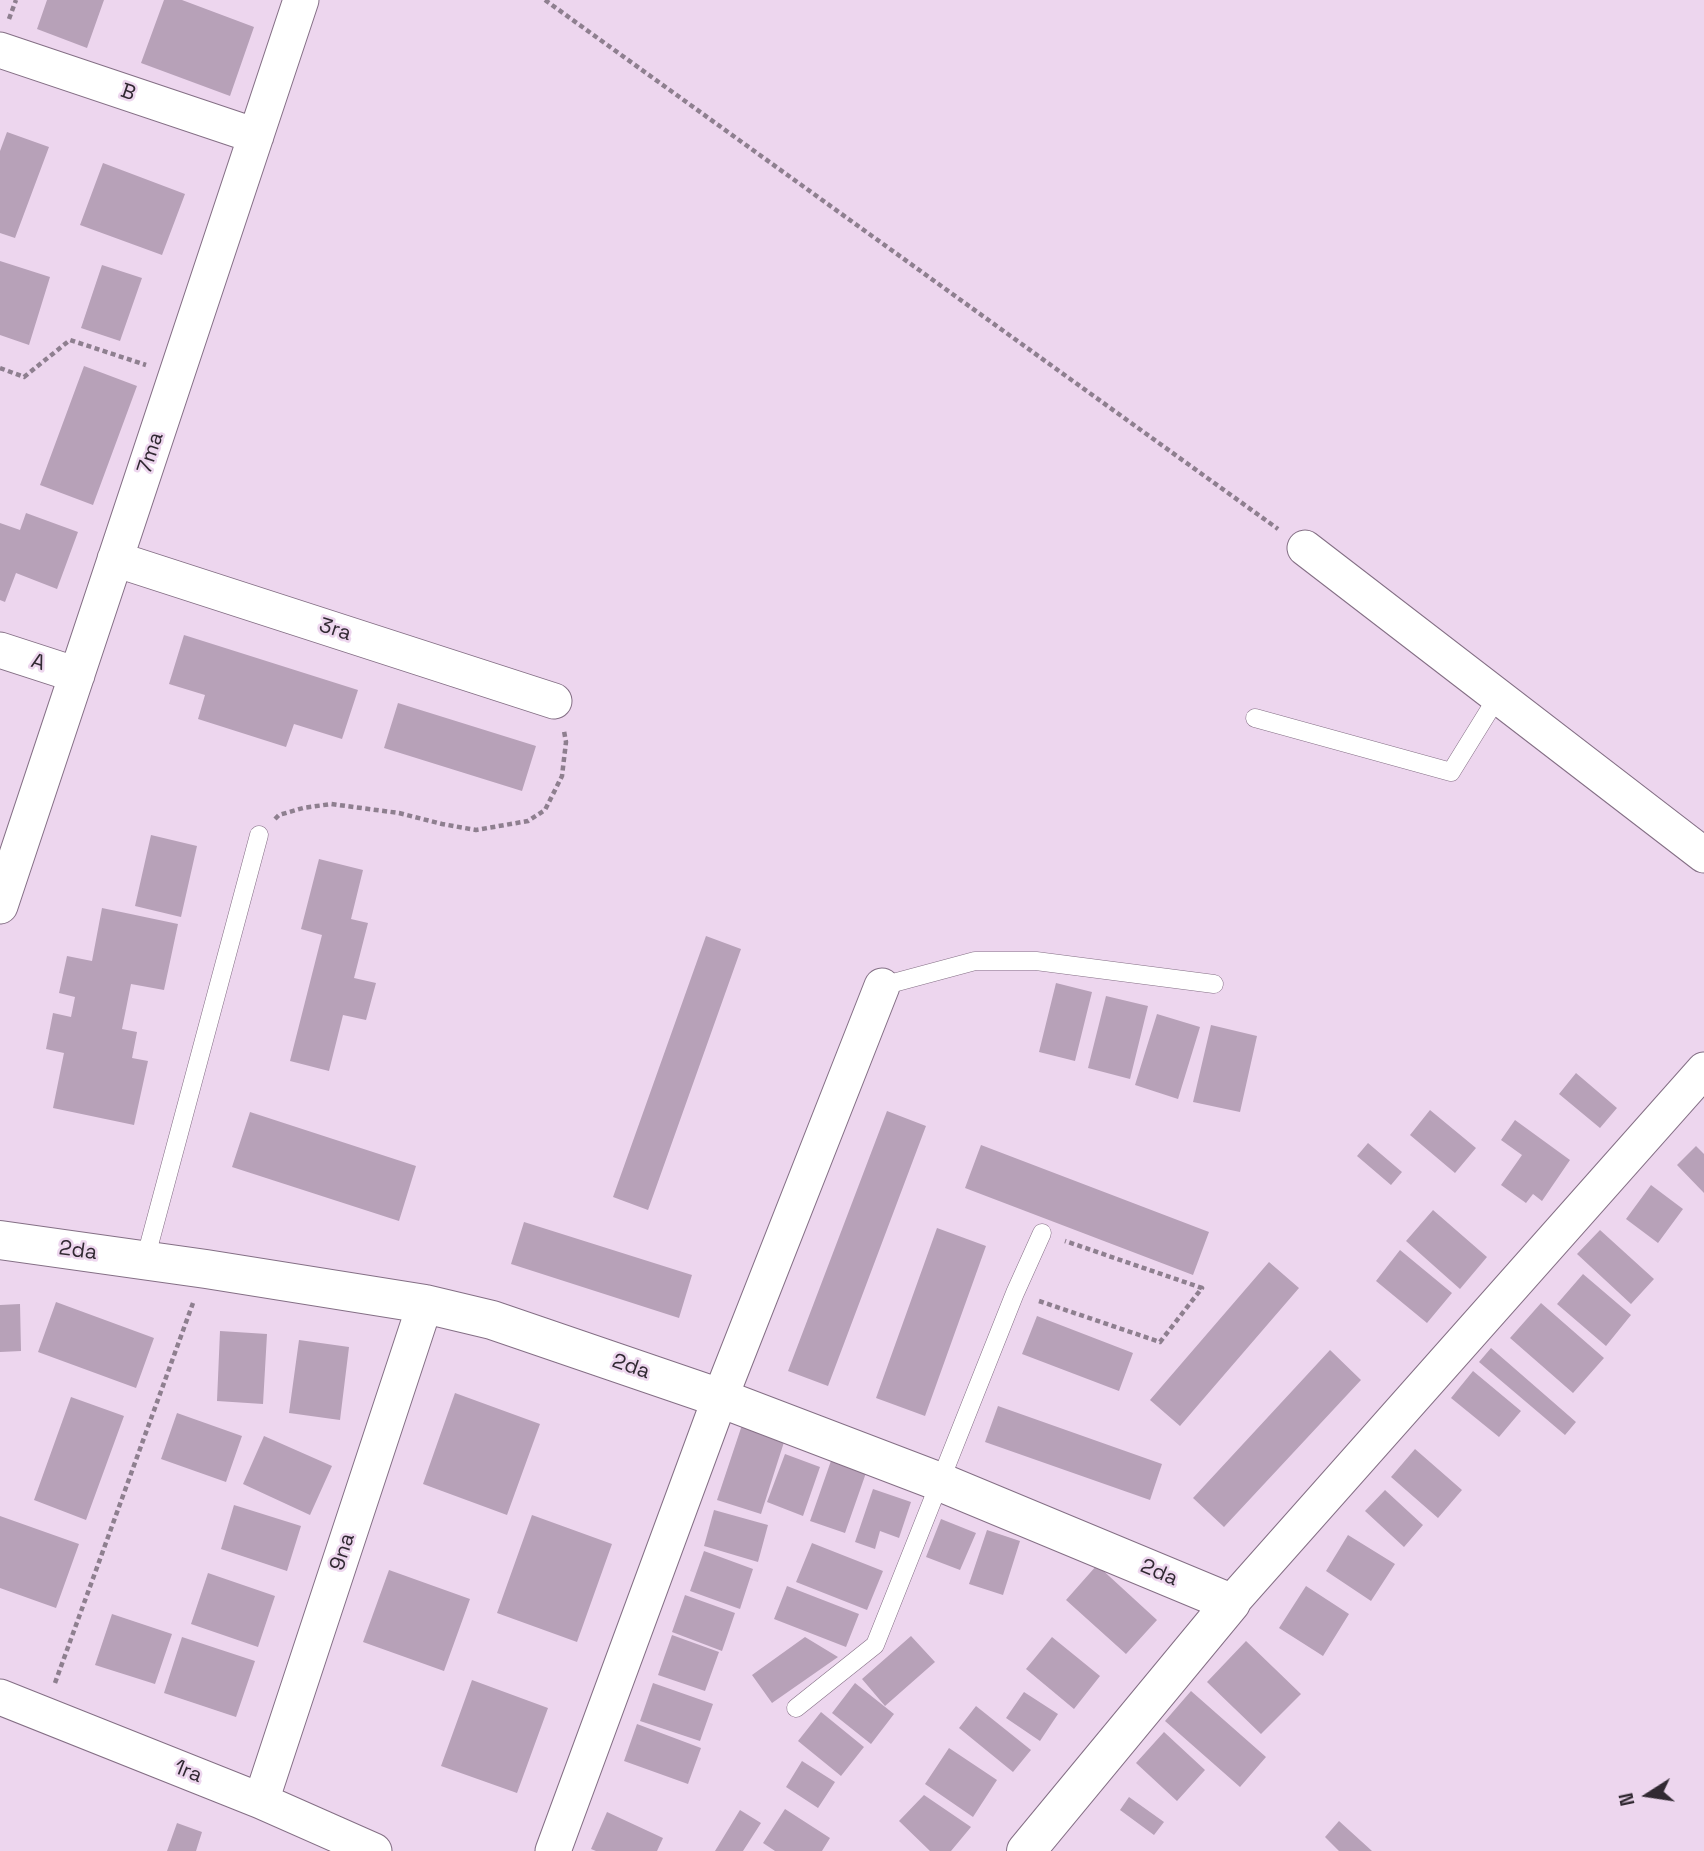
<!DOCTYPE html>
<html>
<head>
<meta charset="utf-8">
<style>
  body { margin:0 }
  #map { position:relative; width:1704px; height:1851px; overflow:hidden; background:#edd6ee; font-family:"Space Grotesk",sans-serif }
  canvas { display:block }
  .north { position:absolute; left:1613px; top:1760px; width:70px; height:70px; -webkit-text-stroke:5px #edd6ee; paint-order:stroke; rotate:258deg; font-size:19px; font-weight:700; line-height:28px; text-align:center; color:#312932 }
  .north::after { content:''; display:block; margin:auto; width:24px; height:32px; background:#312932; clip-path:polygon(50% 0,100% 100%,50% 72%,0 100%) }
</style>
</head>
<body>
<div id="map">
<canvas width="1704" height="1851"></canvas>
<div class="north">N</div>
</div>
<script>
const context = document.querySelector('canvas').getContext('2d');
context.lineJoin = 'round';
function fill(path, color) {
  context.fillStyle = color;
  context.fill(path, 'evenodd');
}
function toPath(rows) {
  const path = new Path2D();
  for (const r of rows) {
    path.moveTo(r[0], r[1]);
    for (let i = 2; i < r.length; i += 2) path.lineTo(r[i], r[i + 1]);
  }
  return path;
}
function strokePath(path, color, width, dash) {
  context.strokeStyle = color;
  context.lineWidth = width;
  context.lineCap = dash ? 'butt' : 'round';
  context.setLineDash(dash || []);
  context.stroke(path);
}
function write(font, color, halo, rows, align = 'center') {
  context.font = font + ' "Space Grotesk",sans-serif';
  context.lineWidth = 5;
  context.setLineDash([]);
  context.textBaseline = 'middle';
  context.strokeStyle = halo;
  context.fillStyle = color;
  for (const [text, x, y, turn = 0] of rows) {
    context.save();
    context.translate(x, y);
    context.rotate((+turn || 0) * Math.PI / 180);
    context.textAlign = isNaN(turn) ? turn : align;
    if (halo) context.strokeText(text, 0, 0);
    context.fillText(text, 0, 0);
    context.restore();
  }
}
fill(toPath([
  [47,0,104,0,87,48,37,29],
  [164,0,182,0,254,27,230,96,141,63],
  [7,132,49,147,15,238,0,233,0,151],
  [103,163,185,194,162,255,80,225],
  [0,261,50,277,29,345,0,335],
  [102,265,142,278,120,341,81,328],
  [84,366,137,386,93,505,40,485],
  [26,513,78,532,57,589,16,573,5,602,0,600,0,523,20,530],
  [184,635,358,690,342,739,294,724,286,747,198,719,205,695,169,684],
  [398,703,536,746,522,791,384,748],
  [151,835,197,846,181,917,135,906],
  [319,859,363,870,351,919,368,923,354,978,376,983,366,1020,343,1015,329,1071,290,1061,322,935,301,929],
  [102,908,178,924,164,990,131,984,122,1029,137,1032,132,1058,148,1061,134,1125,53,1108,64,1053,46,1049,53,1013,71,1017,75,997,59,993,67,956,92,961],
  [706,936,741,949,648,1210,613,1197],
  [1056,983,1092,992,1075,1061,1039,1052],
  [1106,996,1148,1006,1130,1079,1088,1068],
  [1157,1014,1200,1027,1178,1099,1135,1085],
  [1211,1025,1257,1036,1240,1112,1193,1102],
  [1576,1073,1617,1108,1600,1128,1559,1094],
  [1430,1110,1476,1148,1455,1173,1410,1135],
  [887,1111,926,1126,828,1386,788,1371],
  [250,1112,416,1166,399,1221,232,1167],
  [1515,1120,1570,1160,1542,1201,1533,1194,1526,1203,1501,1185,1522,1155,1501,1140],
  [1368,1143,1402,1172,1391,1185,1357,1156],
  [981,1145,1209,1232,1193,1275,965,1188],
  [1696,1146,1704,1154,1704,1193,1677,1165],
  [1651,1185,1683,1209,1658,1243,1626,1219],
  [1433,1210,1487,1257,1460,1289,1406,1241],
  [524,1222,692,1275,679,1318,511,1264],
  [937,1228,986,1246,925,1416,876,1398],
  [1600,1230,1654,1279,1631,1304,1577,1254],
  [1400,1250,1452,1293,1427,1323,1376,1281],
  [1269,1262,1299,1288,1180,1426,1150,1400],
  [1583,1274,1631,1315,1606,1346,1557,1304],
  [56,1302,154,1338,136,1388,38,1352],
  [1541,1303,1604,1358,1573,1393,1510,1338],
  [20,1304,21,1351,0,1352,0,1305],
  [1037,1316,1133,1353,1119,1391,1022,1354],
  [220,1331,267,1334,263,1404,217,1401],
  [299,1340,349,1347,340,1420,289,1413],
  [1491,1348,1576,1422,1565,1435,1479,1362],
  [1330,1350,1361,1380,1224,1527,1193,1498],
  [1473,1371,1521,1411,1499,1437,1451,1398],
  [455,1393,540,1424,507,1515,423,1484],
  [71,1397,124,1416,86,1520,34,1500],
  [998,1406,1162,1464,1150,1500,985,1442],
  [177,1413,242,1436,226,1482,161,1459],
  [742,1425,785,1439,761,1514,717,1500],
  [264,1436,332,1466,310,1515,243,1484],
  [1415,1449,1462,1490,1438,1518,1391,1477],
  [785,1454,820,1467,803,1516,767,1502],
  [832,1458,867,1470,845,1533,810,1521],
  [873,1489,911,1502,899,1538,880,1531,875,1549,855,1542],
  [1385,1490,1423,1525,1404,1547,1365,1511],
  [234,1505,301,1526,287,1571,221,1549],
  [714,1510,768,1525,758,1562,704,1546],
  [532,1515,612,1544,577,1642,497,1613],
  [0,1516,79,1544,56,1608,0,1588],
  [941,1519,976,1533,960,1570,926,1557],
  [987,1530,1020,1541,1003,1595,969,1584],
  [1348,1535,1395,1564,1371,1601,1326,1571],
  [812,1543,883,1571,867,1610,796,1582],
  [704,1551,753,1569,740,1609,690,1591],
  [1097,1565,1157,1620,1126,1654,1066,1600],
  [389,1570,470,1599,444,1671,363,1642],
  [208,1573,275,1596,258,1647,191,1624],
  [787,1586,859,1614,846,1647,774,1619],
  [1306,1586,1349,1614,1323,1656,1279,1628],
  [685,1595,735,1613,722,1651,672,1632],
  [112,1614,172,1634,155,1684,95,1665],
  [672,1635,719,1652,705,1691,658,1675],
  [911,1636,935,1662,885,1706,862,1679],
  [182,1637,255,1661,236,1717,164,1693],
  [805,1637,838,1657,772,1703,752,1675],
  [1052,1637,1100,1676,1074,1709,1026,1669],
  [1246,1641,1301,1694,1261,1734,1207,1682],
  [472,1680,548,1708,517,1793,441,1766],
  [653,1683,713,1704,700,1741,640,1721],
  [855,1683,894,1714,871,1744,832,1713],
  [1191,1691,1266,1757,1240,1787,1165,1721],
  [1024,1692,1058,1714,1040,1741,1006,1718],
  [976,1706,1031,1750,1013,1772,959,1728],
  [821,1712,864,1747,841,1776,798,1741],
  [637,1724,701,1748,688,1784,624,1761],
  [1164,1732,1205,1770,1177,1801,1136,1763],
  [949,1748,997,1780,973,1817,925,1784],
  [802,1761,835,1782,818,1808,786,1787],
  [924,1795,971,1827,951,1851,930,1851,899,1821],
  [1129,1797,1164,1822,1154,1835,1120,1810],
  [785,1809,830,1838,822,1851,775,1851,763,1843],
  [740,1810,761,1823,743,1851,715,1851],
  [607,1812,663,1838,657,1851,596,1851,591,1849],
  [1339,1821,1372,1851,1339,1851,1325,1837],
  [177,1823,202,1832,196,1851,167,1851]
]), '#b7a1b8');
const lane = toPath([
  [1255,718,1451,772,1498,696],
  [882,986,975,961,1036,961,1214,984],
  [145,1260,259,835],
  [796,1708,875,1645,1015,1293,1042,1233]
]);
const street = toPath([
  [0,50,256,136],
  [1305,548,1704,855],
  [115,559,554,701],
  [0,650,77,675],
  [0,906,301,0],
  [1231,1603,1704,1070],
  [0,1697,261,1801,374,1851],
  [261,1801,425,1304],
  [553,1851,720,1398,882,986]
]);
const secondary = toPath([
  [0,1240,206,1269,425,1304,492,1320,720,1398,940,1482,1231,1603,1026,1851]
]);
strokePath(lane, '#846f85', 19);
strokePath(street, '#846f85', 37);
strokePath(secondary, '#846f85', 40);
strokePath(toPath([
  [545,0,1278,529],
  [9,19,16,0],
  [0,368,24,377,70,340,146,365],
  [275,819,279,815,303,808,331,804,399,813,442,824,476,830,528,821,545,810,562,776,566,742,564,731],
  [1039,1301,1160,1342,1202,1288,1065,1241],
  [55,1683,193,1303]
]), '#8e7f8f', 4.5, [5, 3.5]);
strokePath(lane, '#fff', 18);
strokePath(street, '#fff', 35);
strokePath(secondary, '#fff', 38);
write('21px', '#312932', '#edd6ee', [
  ["B",128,93,19],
  ["7ma",151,453,-72],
  ["3ra",335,630,18],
  ["A",38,663,18],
  ["2da",78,1251,8],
  ["2da",631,1367,19],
  ["9na",343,1552,-72],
  ["2da",1159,1573,23],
  ["1ra",188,1772,22]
]);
</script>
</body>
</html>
